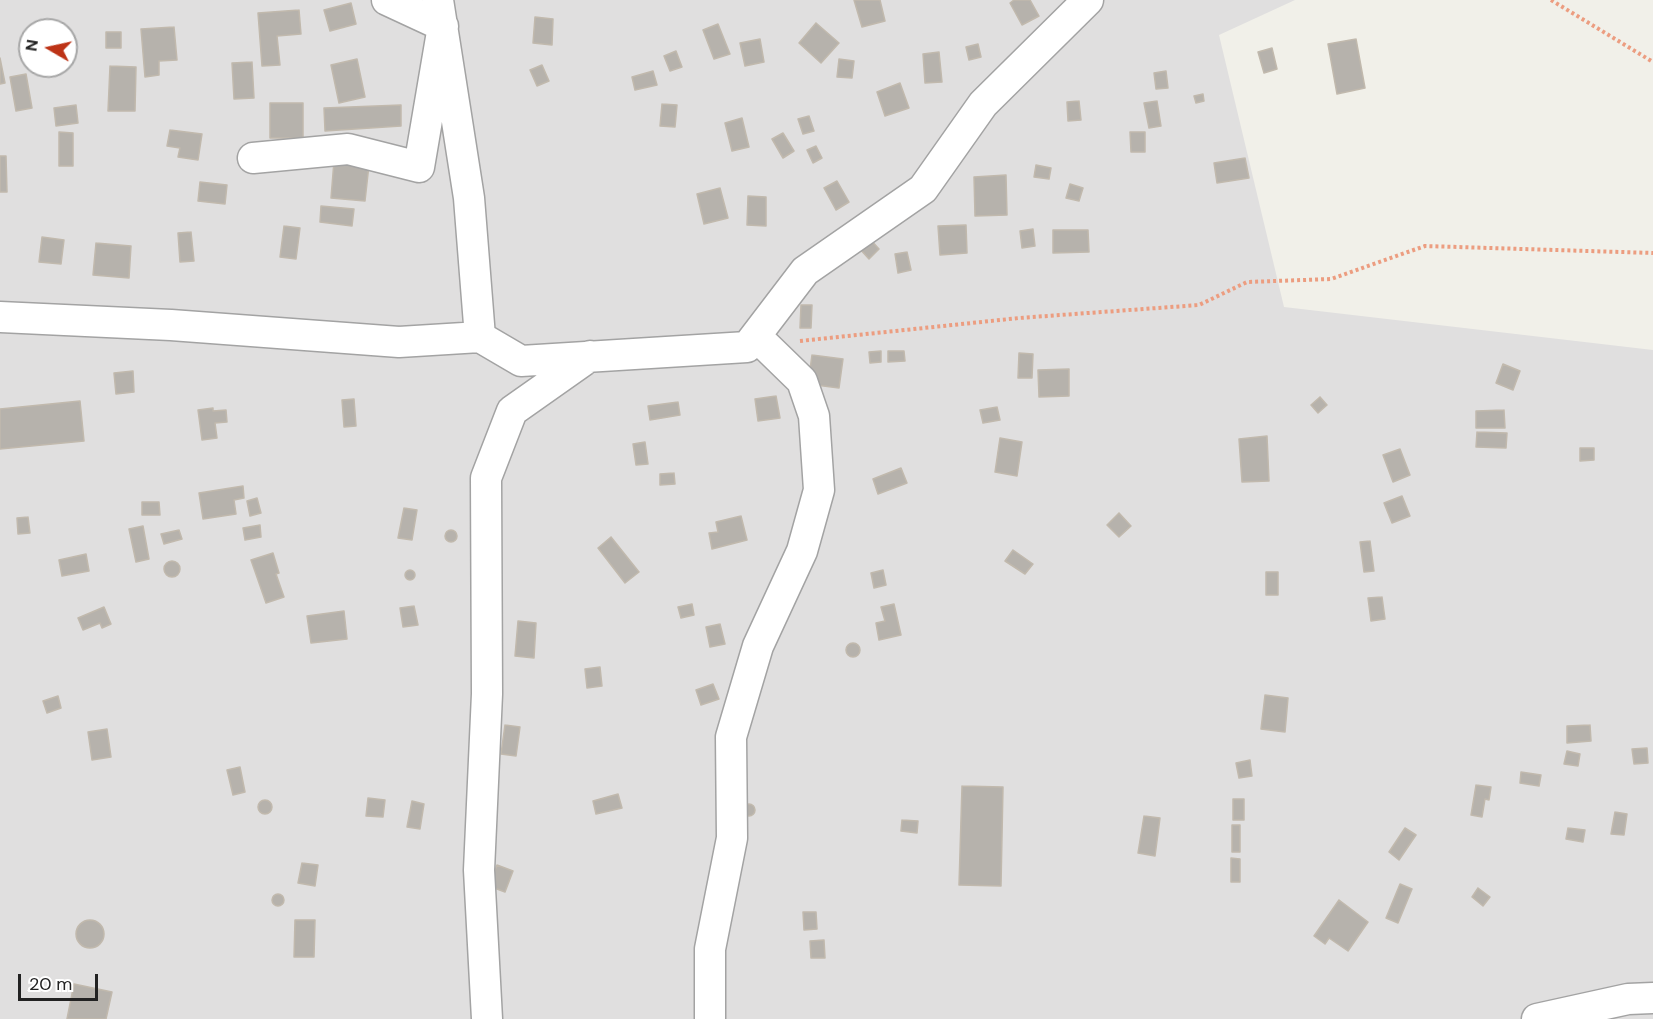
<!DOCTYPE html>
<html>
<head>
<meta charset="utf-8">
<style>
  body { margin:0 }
  #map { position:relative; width:1653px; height:1019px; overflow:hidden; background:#f1f0e9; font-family:"DM Sans",sans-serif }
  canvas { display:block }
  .north { position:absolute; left:18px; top:18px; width:60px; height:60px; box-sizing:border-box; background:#fff; border:2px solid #a7a7a7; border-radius:50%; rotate:279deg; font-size:16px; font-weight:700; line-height:24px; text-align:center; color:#222 }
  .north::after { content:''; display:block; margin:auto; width:21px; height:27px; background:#bd3316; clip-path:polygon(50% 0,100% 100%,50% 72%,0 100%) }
  .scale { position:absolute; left:18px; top:974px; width:80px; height:27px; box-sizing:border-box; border:3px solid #222; border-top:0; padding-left:8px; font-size:18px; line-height:21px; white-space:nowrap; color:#222; -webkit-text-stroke:4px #fff; paint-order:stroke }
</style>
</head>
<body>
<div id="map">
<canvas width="1653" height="1019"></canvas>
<div class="north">N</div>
<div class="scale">20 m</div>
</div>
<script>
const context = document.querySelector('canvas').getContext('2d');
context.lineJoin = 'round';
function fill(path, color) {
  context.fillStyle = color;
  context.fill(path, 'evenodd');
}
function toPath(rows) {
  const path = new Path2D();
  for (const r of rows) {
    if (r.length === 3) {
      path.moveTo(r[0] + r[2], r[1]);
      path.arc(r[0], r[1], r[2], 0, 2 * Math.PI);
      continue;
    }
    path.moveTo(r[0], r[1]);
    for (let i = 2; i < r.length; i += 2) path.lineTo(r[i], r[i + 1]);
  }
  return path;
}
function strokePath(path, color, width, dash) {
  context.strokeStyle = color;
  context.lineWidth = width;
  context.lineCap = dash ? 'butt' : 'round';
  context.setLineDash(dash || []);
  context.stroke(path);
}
fill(toPath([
  [0,0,1295,0,1219,35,1284,307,1653,350,1653,1019,0,1019],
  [30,30,66,30,66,66,30,66]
]), '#e0dfdf');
const building = toPath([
  [854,0,880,0,885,21,862,27,854,0],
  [1014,0,1030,0,1039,16,1022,25,1010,3,1014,0],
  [351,3,356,24,330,31,324,10,351,3],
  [299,10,301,34,277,36,280,65,262,66,258,13,299,10],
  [535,17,553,19,552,45,533,43,535,17],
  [816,23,839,43,821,63,799,43,816,23],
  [718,24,730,54,714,59,703,30,718,24],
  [174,27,177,60,159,61,159,75,145,77,141,29,174,27],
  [106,32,121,32,121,48,106,48,106,32],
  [760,39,764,62,745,66,740,43,760,39],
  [1356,39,1365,88,1337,94,1328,44,1356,39],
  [978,44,981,57,969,60,966,47,978,44],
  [1272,48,1277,69,1264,73,1258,52,1272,48],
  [676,51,682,67,670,71,664,56,676,51],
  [939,52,942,82,925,83,923,54,939,52],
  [0,58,5,83,0,84,0,58],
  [357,59,365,97,339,103,331,65,357,59],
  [839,59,854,61,852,78,837,77,839,59],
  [252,62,254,98,234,99,232,63,252,62],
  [542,65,549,81,537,86,530,70,542,65],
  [110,66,136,67,135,111,108,111,110,66],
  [653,71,657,85,635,90,632,77,653,71],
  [1166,71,1168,88,1156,89,1154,73,1166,71],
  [26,74,32,108,16,111,10,77,26,74],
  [900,83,909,108,885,116,877,92,900,83],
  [1203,94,1204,101,1196,103,1194,96,1203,94],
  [1079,101,1081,120,1068,121,1067,102,1079,101],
  [1157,101,1161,126,1149,128,1144,103,1157,101],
  [270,103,303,103,303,138,270,138,270,103],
  [662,104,677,105,675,127,660,126,662,104],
  [76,105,78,123,56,126,54,108,76,105],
  [401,105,401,126,325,131,324,108,401,105],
  [809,116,814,131,803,134,798,119,809,116],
  [742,118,749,147,732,151,725,123,742,118],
  [170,130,202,134,198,160,178,157,180,148,167,146,170,130],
  [59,132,73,133,73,166,59,166,59,132],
  [1130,132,1145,132,1145,152,1131,152,1130,132],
  [783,133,794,151,783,158,772,139,783,133],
  [816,146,822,158,813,163,807,150,816,146],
  [0,156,6,156,7,192,0,192,0,156],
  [1245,158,1249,178,1217,183,1214,163,1245,158],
  [334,161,369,165,365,201,331,198,334,161],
  [1036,165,1051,168,1049,179,1034,177,1036,165],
  [1006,175,1007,215,975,216,974,177,1006,175],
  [837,181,849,202,836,210,824,188,837,181],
  [200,182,227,185,225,204,198,201,200,182],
  [1070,184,1083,188,1079,201,1066,198,1070,184],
  [720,188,728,218,704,224,697,194,720,188],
  [748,196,766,197,766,226,747,225,748,196],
  [321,206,354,209,352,226,320,222,321,206],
  [966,225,967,253,940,255,938,226,966,225],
  [284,226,300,228,296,259,280,257,284,226],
  [1033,229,1035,246,1022,248,1020,231,1033,229],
  [1053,230,1088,230,1089,252,1053,253,1053,230],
  [191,232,194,261,180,262,178,233,191,232],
  [42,237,64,240,61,264,39,262,42,237],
  [869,238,879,249,869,259,859,248,869,238],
  [96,243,131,246,129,278,93,275,96,243],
  [907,252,911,270,898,273,895,254,907,252],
  [801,305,812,305,811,328,800,328,801,305],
  [881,351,881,362,870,363,869,352,881,351],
  [888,351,904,351,905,361,888,362,888,351],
  [1019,353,1033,354,1032,378,1018,378,1019,353],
  [812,355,843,359,839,388,808,384,812,355],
  [1503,364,1520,371,1513,390,1496,383,1503,364],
  [1069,369,1069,396,1039,397,1038,370,1069,369],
  [133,371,134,392,116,394,114,373,133,371],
  [776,396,780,418,758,421,755,399,776,396],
  [1320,397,1327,405,1318,413,1311,405,1320,397],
  [354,399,356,426,344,427,342,400,354,399],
  [80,401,84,441,0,449,0,409,80,401],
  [678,402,680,415,650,420,648,406,678,402],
  [997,407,1000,420,983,423,980,410,997,407],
  [213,408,213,411,226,410,227,422,215,423,217,438,202,440,198,410,213,408],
  [1504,410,1505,428,1476,428,1476,411,1504,410],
  [1477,432,1507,433,1506,448,1476,447,1477,432],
  [1267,436,1269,481,1242,482,1239,439,1267,436],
  [1000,438,1022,442,1017,476,995,472,1000,438],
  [645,442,648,464,636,465,633,444,645,442],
  [1580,448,1594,448,1594,460,1580,461,1580,448],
  [1400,449,1410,475,1393,482,1383,455,1400,449],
  [901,468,907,483,878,494,873,479,901,468],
  [674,473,675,484,660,485,660,474,674,473],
  [243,486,244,498,234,500,236,514,203,519,199,493,243,486],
  [1402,496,1410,516,1392,523,1384,503,1402,496],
  [257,498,261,513,250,516,247,501,257,498],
  [142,502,159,502,160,515,142,515,142,502],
  [404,508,417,510,412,540,398,538,404,508],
  [1119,513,1131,526,1119,537,1107,525,1119,513],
  [741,516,747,540,712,549,709,533,718,532,716,522,741,516],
  [28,517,30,533,18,534,17,518,28,517],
  [260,525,261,537,245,540,243,528,260,525],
  [143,526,149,559,136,562,129,529,143,526],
  [451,536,6],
  [179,530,182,539,164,544,161,534,179,530],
  [611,537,639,572,625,583,598,548,611,537],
  [1370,541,1374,571,1364,572,1360,542,1370,541],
  [1013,550,1033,564,1025,574,1005,561,1013,550],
  [273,553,279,573,276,574,284,597,266,603,251,560,273,553],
  [86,554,89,571,62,576,59,560,86,554],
  [172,569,8],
  [410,575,5],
  [883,570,886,585,874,588,871,573,883,570],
  [1266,572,1278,572,1278,595,1266,595,1266,572],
  [1382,597,1385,619,1371,621,1368,598,1382,597],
  [692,604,694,615,681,618,678,607,692,604],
  [894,604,901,635,879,640,876,623,885,621,881,607,894,604],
  [414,606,418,625,403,627,400,608,414,606],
  [104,607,111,624,102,628,100,623,83,630,78,618,104,607],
  [344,611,347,639,311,643,307,616,344,611],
  [518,621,536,623,534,658,515,656,518,621],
  [720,624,725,644,710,647,706,627,720,624],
  [853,650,7],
  [600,667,602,686,587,688,585,669,600,667],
  [713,684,719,699,701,705,696,690,713,684],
  [1265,695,1288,698,1285,732,1261,729,1265,695],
  [58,696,61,708,47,713,43,701,58,696],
  [505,725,520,727,516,756,501,754,505,725],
  [1590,725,1591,741,1567,743,1567,726,1590,725],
  [107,729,111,757,92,760,88,732,107,729],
  [1647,748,1648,763,1634,764,1632,749,1647,748],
  [1567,751,1580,754,1578,766,1564,764,1567,751],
  [1250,760,1252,776,1239,778,1236,763,1250,760],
  [240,767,245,792,233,795,227,770,240,767],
  [1521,772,1541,775,1539,786,1520,783,1521,772],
  [1476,785,1491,787,1489,800,1485,799,1482,817,1471,815,1476,785],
  [962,786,1003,787,1001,886,959,885,962,786],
  [618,794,622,808,596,814,593,801,618,794],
  [368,798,385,800,383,817,366,816,368,798],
  [1233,799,1244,799,1244,820,1233,820,1233,799],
  [265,807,7],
  [412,801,424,804,420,829,407,827,412,801],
  [749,810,6],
  [1615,812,1627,814,1624,835,1611,834,1615,812],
  [1144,816,1160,818,1155,856,1138,853,1144,816],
  [902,820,918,821,917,833,901,831,902,820],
  [1232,825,1240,825,1240,852,1232,852,1232,825],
  [1405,828,1416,835,1399,860,1389,852,1405,828],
  [1568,828,1585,830,1583,842,1566,839,1568,828],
  [1231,858,1240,859,1240,882,1231,882,1231,858],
  [302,863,318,865,315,886,298,883,302,863],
  [497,865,513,871,505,892,489,886,497,865],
  [1400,884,1412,889,1398,923,1386,918,1400,884],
  [1478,888,1490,897,1483,906,1472,897,1478,888],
  [278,900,6],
  [1339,900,1368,922,1348,951,1329,938,1325,944,1314,936,1339,900],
  [803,912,816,912,817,929,804,930,803,912],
  [295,920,315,920,314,957,294,957,295,920],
  [90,934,14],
  [824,940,825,958,811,958,810,941,824,940],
  [74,984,112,992,106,1019,67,1019,74,984]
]);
fill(building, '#b6b2ac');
strokePath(building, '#c1b9ad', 1.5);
const street = toPath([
  [438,0,469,198,480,337],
  [253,158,348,149,419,167,443,26,387,0],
  [0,317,171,325,399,342,480,337,521,361,747,347,805,271,923,189,983,104,1088,0],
  [487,1019,479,870,487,694,486,478,512,411,590,356],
  [710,1019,710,949,732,838,731,737,758,646,802,551,819,490,814,416,802,381,765,345],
  [1537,1019,1628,999,1653,998]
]);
strokePath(street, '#a3a3a3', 33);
strokePath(toPath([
  [1551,0,1653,62],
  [800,341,1019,318,1199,305,1247,282,1331,279,1425,246,1653,253]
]), '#ec9d80', 4, [3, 3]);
strokePath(street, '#fff', 30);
</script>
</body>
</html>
